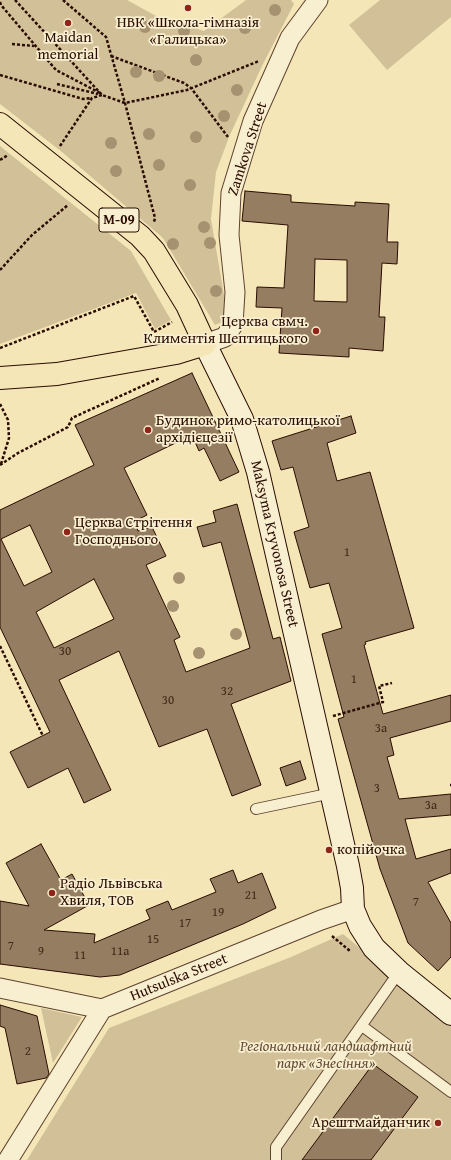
<!DOCTYPE html>
<html>
<head>
<meta charset="utf-8">
<style>
  body { margin:0 }
  canvas { display:block; background:#f5e6b7 }
</style>
</head>
<body>
<canvas width="451" height="1160"></canvas>
<script>
const context = document.querySelector('canvas').getContext('2d');
context.lineJoin = 'round';
function fill(path, color) {
  context.fillStyle = color;
  context.fill(path, 'evenodd');
}
function toPath(rows) {
  const path = new Path2D();
  for (const r of rows) {
    path.moveTo(r[0], r[1]);
    for (let i = 2; i < r.length; i += 2) path.lineTo(r[i], r[i + 1]);
  }
  return path;
}
function strokePath(path, color, width, dash) {
  context.strokeStyle = color;
  context.lineWidth = width;
  context.lineCap = dash ? 'butt' : 'round';
  context.setLineDash(dash || []);
  context.stroke(path);
}
function write(font, color, halo, rows, align = 'center') {
  context.font = font + ' "Gentium Book Plus",serif';
  context.lineWidth = 3.5;
  context.setLineDash([]);
  context.textBaseline = 'middle';
  context.strokeStyle = halo;
  context.fillStyle = color;
  for (const [text, x, y, turn = 0] of rows) {
    context.save();
    context.translate(x, y);
    context.rotate((+turn || 0) * Math.PI / 180);
    context.textAlign = isNaN(turn) ? turn : align;
    if (halo) context.strokeText(text, 0, 0);
    context.fillText(text, 0, 0);
    context.restore();
  }
}
fill(toPath([
  [0,0,127,0,156,16,204,31,246,0,291,0,294,4,262,66,229,137,216,172,211,219,226,307,224,321,215,325,163,238,62,152,0,104],
  [380,0,451,0,451,17,387,70,349,25],
  [0,146,131,251,171,320,155,329,136,293,0,344],
  [343,934,419,998,451,1022,451,1160,27,1160,109,1028,291,957],
  [41,1008,82,1017,53,1063]
]), '#d2c198');
const building = toPath([
  [245,191,291,195,291,202,355,206,355,202,389,204,387,242,398,242,397,264,382,263,379,317,385,317,383,351,349,348,349,357,279,353,282,308,256,307,257,287,284,288,288,225,242,221,245,191],
  [315,259,347,260,347,302,314,301,315,259],
  [192,373,239,472,220,481,204,448,199,451,192,435,124,468,147,515,135,521,138,531,152,527,166,556,146,565,180,637,174,640,186,672,250,648,221,542,203,547,197,527,216,522,213,511,237,504,273,639,280,637,291,681,231,704,261,785,232,796,207,729,159,747,119,651,59,680,111,790,84,803,68,768,28,788,10,752,50,732,0,627,0,510,94,465,75,425,192,373],
  [30,525,52,572,24,586,1,539,30,525],
  [94,579,114,619,54,648,36,612,94,579],
  [351,416,356,433,327,443,337,481,370,472,414,628,365,642,366,644,364,645,383,714,451,695,451,721,390,738,394,755,387,757,399,799,451,794,451,815,405,819,416,859,451,849,451,873,428,882,451,923,451,957,438,971,408,943,380,869,338,719,344,717,322,634,342,628,329,583,310,588,294,532,309,527,293,467,281,470,272,441,351,416],
  [300,761,306,779,286,786,280,768,300,761],
  [41,844,61,880,72,874,89,905,44,930,95,934,94,943,150,919,146,910,168,901,172,910,216,892,210,879,233,870,238,883,262,873,276,908,243,924,120,975,100,977,0,964,0,901,29,906,6,863,41,844],
  [0,1005,37,1016,49,1074,46,1078,17,1084,5,1028,0,1026,0,1005],
  [373,1064,418,1097,371,1160,302,1160,373,1064]
]);
fill(building, '#947d60');
strokePath(building, '#2a0c01', 1);
const lane = toPath([
  [256,809,332,793],
  [362,1026,451,1092],
  [276,1160,276,1147,399,972]
]);
const street = toPath([
  [205,344,225,337,233,325,235,292,229,235,231,193,253,121,290,38,318,0],
  [0,988,102,1009,321,920,353,909],
  [8,1160,102,1009]
]);
const secondary = toPath([
  [205,344,242,419,258,472,348,866,352,888,353,909,360,926,374,948,399,972,451,1014]
]);
const primary = toPath([
  [0,124,140,236,154,251,187,305,205,344,176,353,57,374,0,378]
]);
strokePath(lane, '#5d422e', 12);
strokePath(street, '#5d422e', 21);
strokePath(secondary, '#2a0c01', 24);
strokePath(primary, '#2a0c01', 24);
strokePath(toPath([
  [15,0,102,95,125,103,187,90,259,61],
  [63,0,106,37,125,103,155,218,154,222],
  [0,2,1,5,56,70,100,93],
  [12,44,34,46],
  [111,56,184,83,191,88,228,137],
  [0,75,83,99,91,98],
  [57,84,98,94],
  [60,146,92,98,102,95],
  [0,160,8,155],
  [0,270,32,235,68,205],
  [0,348,134,296,154,332,172,322],
  [0,404,8,420,9,438,1,464],
  [0,465,18,453,68,427,72,418,160,378],
  [0,646,43,736],
  [333,716,383,702,379,686,392,683],
  [450,785,451,785],
  [332,936,350,951]
]), '#2a0c01', 2.5, [3, 2]);
strokePath(lane, '#f8efd0', 10);
strokePath(street, '#f8efd0', 19);
strokePath(secondary, '#f8efd0', 22);
strokePath(primary, '#f5e6b7', 22);
context.fillStyle = '#a69170';
for (const [x, y] of [
  [275,10],
  [145,27],
  [245,28],
  [184,31],
  [196,60],
  [136,72],
  [159,76],
  [237,90],
  [224,116],
  [149,134],
  [196,137],
  [111,143],
  [159,165],
  [116,171],
  [190,185],
  [204,227],
  [210,243],
  [173,244],
  [216,291],
  [179,578],
  [173,606],
  [236,634],
  [199,653]
]) {
  context.beginPath();
  context.arc(x, y, 6, 0, 2 * Math.PI);
  context.fill();
}
for (const [x, y, r, color] of [
  [188,8,4,"#8f2418"],
  [68,23,4,"#8f2418"],
  [316,331,4,"#8f2418"],
  [148,430,4,"#8f2418"],
  [67,532,4,"#8f2418"],
  [329,850,4,"#8f2418"],
  [52,893,4,"#8f2418"],
  [438,1123,4,"#8f2418"]
]) {
  const dot = new Path2D();
  dot.arc(x, y, r, 0, 2 * Math.PI);
  context.fillStyle = color;
  context.fill(dot);
  strokePath(dot, '#f8efd0', 1.5);
}
write('13px', '#442819', null, [
  ["1",347,553],
  ["30",65,652],
  ["1",354,680],
  ["32",227,692],
  ["30",168,701],
  ["3а",381,729],
  ["3",377,789],
  ["3а",431,806],
  ["21",251,896],
  ["7",416,903],
  ["19",218,913],
  ["17",185,924],
  ["15",153,940],
  ["7",11,947],
  ["9",41,952],
  ["11а",120,952],
  ["11",80,956],
  ["2",28,1052]
]);
for (const [x, y, w] of [
  [119,220,40]
]) {
  const box = new Path2D();
  box.roundRect(x - w / 2, y - 12, w, 24, 3);
  context.fillStyle = '#f8efd0';
  context.fill(box);
  strokePath(box, '#2a0c01', 1);
}
write('bold 14px', '#2a0c01', null, [
  ["М-09",119,220]
]);
write('15px', '#2a0c01', '#f8efd0', [
  ["НВК «Школа-гімназія",188,23,"center"],
  ["«Галицька»",188,40,"center"],
  ["Maidan",68,38,"center"],
  ["memorial",68,55,"center"],
  ["Церква свмч.",308,322,"right"],
  ["Климентія Шептицького",308,339,"right"],
  ["Будинок римо-католицької",156,421],
  ["архідієцезії",156,438],
  ["Церква Стрітення",75,523],
  ["Господнього",75,540],
  ["копійочка",337,850],
  ["Радіо Львівська",60,884],
  ["Хвиля, ТОВ",60,901],
  ["Арештмайданчик",430,1123,"right"]
], 'left');
write('15px', '#2a0c01', '#f8efd0', [
  ["Zamkova Street",248,149,-72],
  ["Maksyma Kryvonosa Street",274,544,77],
  ["Hutsulska Street",179,978,-22]
]);
write('italic 15px', '#654b36', '#f8efd0', [
  ["Регіональний ландшафтний",326,1047],
  ["парк «Знесіння»",326,1064]
]);
</script>
</body>
</html>
